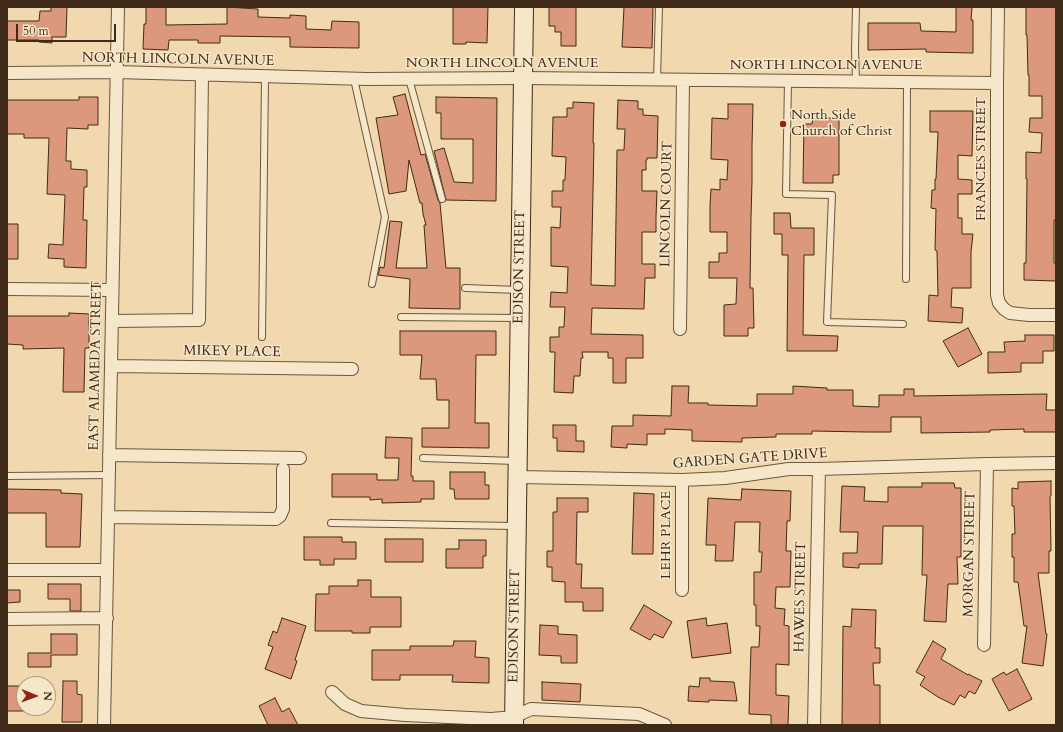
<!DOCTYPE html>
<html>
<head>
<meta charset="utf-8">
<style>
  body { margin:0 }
  #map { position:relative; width:1063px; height:732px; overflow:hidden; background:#f1d8ae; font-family:Cardo,serif }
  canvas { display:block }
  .frame { position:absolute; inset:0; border:8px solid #402a18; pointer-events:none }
  .north { position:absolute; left:16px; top:676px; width:40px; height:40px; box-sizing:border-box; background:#f6e6ca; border:1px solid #ad9b83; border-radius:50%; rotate:91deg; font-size:11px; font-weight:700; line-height:16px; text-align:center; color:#402a18 }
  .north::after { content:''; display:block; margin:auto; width:14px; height:18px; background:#8f2418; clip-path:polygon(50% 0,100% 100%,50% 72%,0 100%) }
  .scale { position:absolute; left:16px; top:24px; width:100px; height:18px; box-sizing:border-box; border:2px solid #402a18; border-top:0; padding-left:5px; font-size:12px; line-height:14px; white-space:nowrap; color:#402a18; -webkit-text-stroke:3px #f6e6ca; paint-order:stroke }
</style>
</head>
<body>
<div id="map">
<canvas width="1063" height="732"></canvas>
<div class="frame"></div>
<div class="north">N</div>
<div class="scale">50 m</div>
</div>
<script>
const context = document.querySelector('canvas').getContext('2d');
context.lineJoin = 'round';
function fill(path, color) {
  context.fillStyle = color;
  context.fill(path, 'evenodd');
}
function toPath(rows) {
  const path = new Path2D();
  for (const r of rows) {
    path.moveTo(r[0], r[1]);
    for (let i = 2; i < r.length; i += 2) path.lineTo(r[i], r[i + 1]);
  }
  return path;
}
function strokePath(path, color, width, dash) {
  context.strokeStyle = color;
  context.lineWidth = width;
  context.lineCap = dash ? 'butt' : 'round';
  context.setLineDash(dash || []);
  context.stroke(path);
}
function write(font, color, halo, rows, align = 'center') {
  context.font = font + ' Cardo,serif';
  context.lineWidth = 3;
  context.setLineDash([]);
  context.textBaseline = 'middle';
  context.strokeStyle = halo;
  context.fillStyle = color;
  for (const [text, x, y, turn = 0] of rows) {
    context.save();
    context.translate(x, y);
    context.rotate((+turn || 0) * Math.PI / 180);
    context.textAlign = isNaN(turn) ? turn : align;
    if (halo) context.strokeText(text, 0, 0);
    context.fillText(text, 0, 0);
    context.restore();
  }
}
const building = toPath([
  [51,7,67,7,66,37,52,37,52,43,39,42,39,40,7,40,7,21,39,21,40,11,51,11,51,7],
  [146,7,166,7,166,25,227,24,227,7,258,9,258,17,290,18,290,15,306,16,306,29,331,30,332,21,359,22,359,48,290,47,290,37,220,36,220,43,198,43,198,40,169,40,168,50,143,49,144,24,146,24,146,7],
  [453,7,488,7,487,43,466,42,466,44,453,44,453,7],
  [549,7,576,7,576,46,561,46,561,32,555,32,555,26,549,26,549,7],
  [624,7,653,7,652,48,622,47,624,7],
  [956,7,972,7,971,20,973,20,973,53,926,52,926,49,868,50,868,23,920,23,921,31,956,32,956,7],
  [1026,7,1056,7,1056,220,1054,220,1054,263,1056,263,1056,281,1024,280,1024,263,1026,263,1027,179,1026,179,1026,152,1041,153,1042,133,1029,132,1030,118,1042,118,1042,96,1029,96,1029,75,1028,75,1027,35,1026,35,1026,7],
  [405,94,421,155,425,154,438,200,440,203,446,268,460,268,460,309,409,308,410,279,378,275,380,267,384,268,390,221,402,222,396,268,427,268,424,225,426,225,423,214,422,203,420,203,409,160,406,191,389,194,376,118,398,115,393,97,405,94],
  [79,97,98,97,98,125,88,125,88,129,67,128,66,161,71,161,71,169,87,170,87,187,84,187,83,220,87,220,86,268,64,267,64,259,48,258,49,244,63,245,65,195,47,194,49,138,24,138,24,134,7,134,7,100,79,100,79,97],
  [436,97,497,98,496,201,446,200,434,151,444,148,454,182,473,183,473,139,441,139,441,113,436,113,436,97],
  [618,100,638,101,638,109,643,109,643,115,658,116,657,158,647,158,647,160,646,160,646,170,642,170,642,191,657,191,656,217,656,232,642,232,642,264,655,264,655,278,645,278,644,309,592,308,591,334,643,335,643,358,626,358,626,383,613,383,613,358,608,358,608,352,582,352,583,358,581,358,580,376,574,376,573,393,554,392,555,352,550,352,550,337,559,337,559,327,564,327,565,307,550,307,551,292,567,293,568,267,551,266,551,227,560,228,561,207,552,207,552,191,563,191,563,180,565,180,566,157,552,156,553,117,567,117,567,108,573,108,573,102,594,103,593,143,594,143,591,285,615,286,617,150,624,150,625,129,617,129,618,100],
  [728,104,753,104,752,146,752,181,751,218,750,288,753,288,754,328,748,328,748,336,724,336,724,305,736,304,737,278,709,278,709,262,719,262,719,253,727,253,727,232,710,232,710,205,711,189,720,190,720,179,727,180,728,160,711,159,712,118,728,119,728,104],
  [930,111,973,111,972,156,958,155,958,179,972,180,972,194,958,194,958,218,962,218,962,234,973,234,971,252,971,288,952,288,951,307,963,308,962,323,928,321,929,295,938,296,937,251,935,250,936,209,931,208,932,190,935,190,935,179,936,179,938,132,930,132,930,111],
  [813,118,839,118,839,175,833,175,833,183,803,183,804,124,812,124,813,118],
  [774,213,790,213,791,228,814,228,814,255,804,255,803,335,838,336,837,351,787,351,788,255,782,255,782,234,774,234,774,213],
  [7,224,18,224,18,259,7,259,7,224],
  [69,313,89,314,89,348,85,348,84,392,63,392,64,348,23,349,23,345,7,344,7,316,69,316,69,313],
  [968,328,982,354,958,367,943,341,968,328],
  [400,331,496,331,496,355,476,355,475,423,489,423,489,448,422,447,422,428,449,428,449,400,437,400,436,379,420,379,422,355,400,355,400,331],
  [1025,335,1054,335,1054,351,1043,351,1043,363,1021,363,1021,372,988,373,988,352,1005,352,1004,342,1025,341,1025,335],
  [672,386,689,386,688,403,708,403,708,405,757,406,757,394,793,394,793,386,827,388,827,390,853,390,853,406,879,407,879,395,904,395,904,389,914,389,914,396,1047,394,1046,410,1056,410,1056,432,1024,432,1024,429,990,430,990,432,921,433,921,417,891,417,891,432,866,432,812,431,812,434,776,434,776,437,742,438,742,442,692,441,692,430,665,429,665,434,647,434,647,445,627,444,627,448,611,447,612,426,633,426,633,415,671,416,672,386],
  [553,425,576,425,576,441,584,441,584,452,557,451,557,438,553,438,553,425],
  [386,437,412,438,411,476,413,476,413,481,434,481,434,499,421,499,421,502,382,503,382,499,370,500,370,497,332,497,332,474,377,474,377,480,398,480,399,458,385,458,386,437],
  [450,472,485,472,485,485,489,485,489,499,455,499,454,489,450,489,450,472],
  [1051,481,1051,496,1050,496,1051,551,1049,551,1049,573,1038,573,1046,634,1047,634,1043,666,1022,663,1027,626,1024,626,1018,582,1014,582,1014,557,1012,557,1012,534,1015,534,1014,506,1012,506,1012,488,1018,489,1018,482,1051,481],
  [922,483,954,483,955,488,961,488,961,557,957,557,958,584,948,584,946,622,924,621,927,575,922,575,923,526,883,526,882,564,859,564,859,568,843,567,843,553,857,553,858,532,840,532,842,486,865,487,864,501,888,502,888,487,922,487,922,483],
  [7,489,61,490,61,493,82,494,80,547,46,547,46,513,7,513,7,489],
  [742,489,791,491,790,521,787,521,786,551,791,551,790,587,776,587,775,608,785,609,784,625,789,626,789,665,776,664,776,695,789,696,788,725,771,725,771,715,749,714,751,647,759,647,760,626,756,626,756,605,754,605,754,572,761,572,762,552,759,552,760,522,735,522,733,561,715,561,716,545,706,545,708,498,741,500,742,489],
  [634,493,654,494,653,554,632,554,634,493],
  [557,498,588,498,588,512,577,512,576,564,582,564,581,588,603,588,603,611,583,611,583,602,565,602,565,582,552,581,552,567,547,567,547,551,553,551,553,512,557,512,557,498],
  [304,537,342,537,342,542,356,542,356,559,334,559,334,565,320,565,320,560,304,560,304,537],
  [385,539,423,539,423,562,385,562,385,539],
  [459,540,486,540,486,556,483,556,483,568,446,568,446,549,459,549,459,540],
  [358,580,371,580,371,597,401,597,401,627,370,627,370,633,352,633,352,631,315,631,316,594,329,594,329,586,358,586,358,580],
  [48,584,81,584,81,611,70,611,70,599,48,599,48,584],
  [7,590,20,590,20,602,7,603,7,590],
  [644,605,672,622,663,638,654,634,650,640,630,629,644,605],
  [852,609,876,610,875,648,880,648,880,663,873,663,874,685,880,685,880,725,842,725,843,626,851,627,852,609],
  [282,618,306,626,295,660,297,661,291,679,265,669,273,647,268,645,273,631,277,633,282,618],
  [706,618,707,626,727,623,731,653,692,658,687,621,706,618],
  [540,625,558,626,558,634,577,635,577,663,561,663,561,656,539,655,540,625],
  [51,634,77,634,77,655,51,655,51,667,28,667,28,653,51,653,51,634],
  [454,641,476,641,475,657,489,658,489,683,452,682,453,675,400,675,400,680,372,680,372,650,410,650,410,646,453,646,454,641],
  [933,641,946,649,941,659,968,675,968,674,982,681,975,694,969,691,965,698,960,695,954,705,938,697,920,685,925,677,916,672,933,641],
  [1017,669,1032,699,1009,711,992,679,1004,672,1006,675,1017,669],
  [700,678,710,678,710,681,734,682,737,701,709,700,709,702,688,701,689,686,699,687,700,678],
  [63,681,77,681,77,694,82,695,82,722,62,722,63,681],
  [542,682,581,684,580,702,542,700,542,682],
  [7,686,24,686,24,711,7,711,7,686],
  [275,698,282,712,289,708,298,725,268,725,259,706,275,698]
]);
fill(building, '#db987c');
strokePath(building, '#402a18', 1);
const lane = toPath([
  [856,7,855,50,856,82],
  [354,79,385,217,372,284],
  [409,79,442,199],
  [657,80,659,7],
  [788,81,786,194,832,195,827,322,903,324],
  [906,279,907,82],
  [465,288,518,290],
  [401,317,518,318],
  [262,337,265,77],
  [423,458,516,461],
  [7,476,109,475],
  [331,523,515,526]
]);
const street = toPath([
  [998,7,997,83,997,295,999,303,1004,309,1010,313,1029,315,1056,315],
  [7,73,116,72,367,79,523,78,997,83],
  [7,289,112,290],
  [112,321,199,320,202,75],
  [680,329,683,80],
  [111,366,352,369],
  [109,455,300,458],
  [518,477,682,480,725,478,789,469,819,469,987,464,1056,463],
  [108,517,276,519,280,516,283,509,283,469],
  [7,570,107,570],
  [682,590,682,480],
  [7,619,107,618],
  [984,645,987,464],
  [332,692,345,704,361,711,405,715,491,719,514,717,531,709,639,714,665,725],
  [104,725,118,7],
  [814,725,819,469]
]);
const secondary = toPath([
  [514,725,524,7]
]);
strokePath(lane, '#6c563e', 8);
strokePath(street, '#6c563e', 14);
strokePath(secondary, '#402a18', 20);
strokePath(lane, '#f6e6ca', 6);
strokePath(street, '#f6e6ca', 12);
strokePath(secondary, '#f6e6ca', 18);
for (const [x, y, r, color] of [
  [783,124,4,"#8f2418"]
]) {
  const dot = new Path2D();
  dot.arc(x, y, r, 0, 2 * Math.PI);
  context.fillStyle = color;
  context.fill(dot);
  strokePath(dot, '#f6e6ca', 1.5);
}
write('14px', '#402a18', '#f6e6ca', [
  ["NORTH LINCOLN AVENUE",178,60,1],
  ["NORTH LINCOLN AVENUE",502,64],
  ["NORTH LINCOLN AVENUE",826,66],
  ["FRANCES STREET",982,159,-90],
  ["LINCOLN COURT",667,204,-89],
  ["EDISON STREET",520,267,-89],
  ["MIKEY PLACE",232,352,1],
  ["EAST ALAMEDA STREET",96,366,-89],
  ["GARDEN GATE DRIVE",750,459,-4],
  ["LEHR PLACE",667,535,-90],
  ["MORGAN STREET",970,554,-89],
  ["HAWES STREET",801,597,-89],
  ["EDISON STREET",515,626,-89]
]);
write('14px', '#402a18', '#f6e6ca', [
  ["North Side",791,116],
  ["Church of Christ",791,132]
], 'left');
</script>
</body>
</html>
